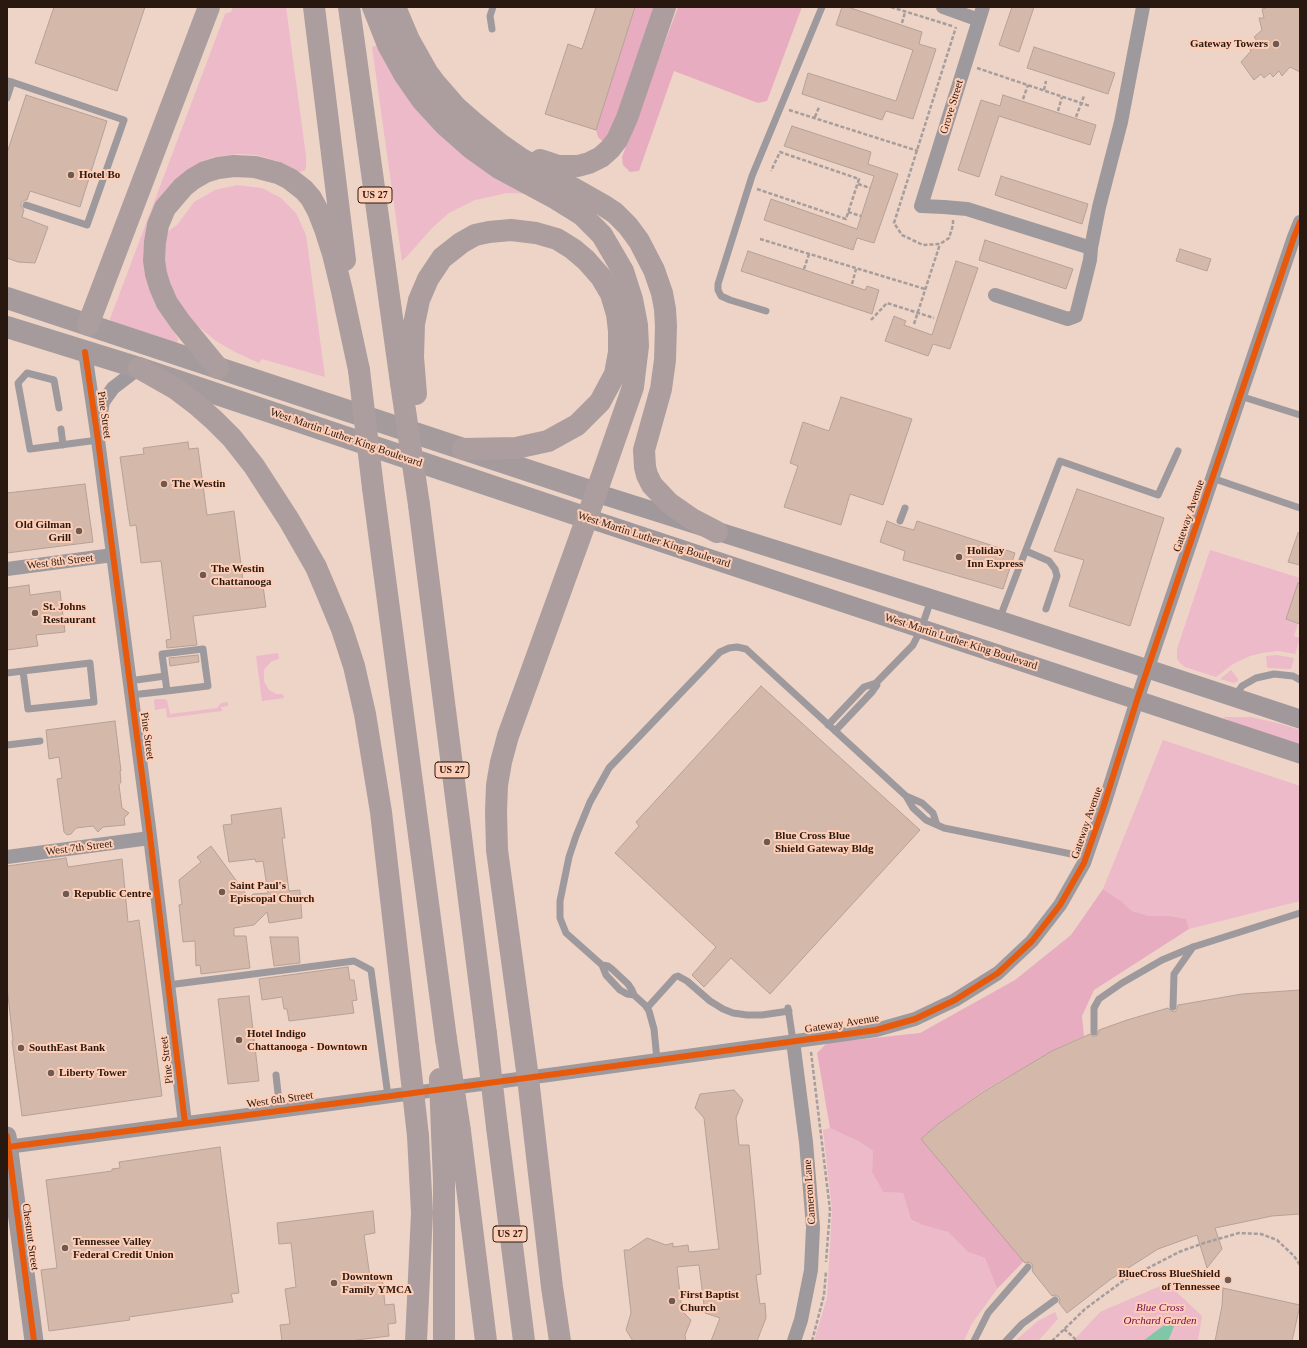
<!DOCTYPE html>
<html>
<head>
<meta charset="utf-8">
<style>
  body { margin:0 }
  #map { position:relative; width:1307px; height:1348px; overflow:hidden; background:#eed4c7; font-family:"Times New Roman",serif }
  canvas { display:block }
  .frame { position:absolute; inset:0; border:8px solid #291810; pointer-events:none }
</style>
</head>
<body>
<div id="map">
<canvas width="1307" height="1348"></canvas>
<div class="frame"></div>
</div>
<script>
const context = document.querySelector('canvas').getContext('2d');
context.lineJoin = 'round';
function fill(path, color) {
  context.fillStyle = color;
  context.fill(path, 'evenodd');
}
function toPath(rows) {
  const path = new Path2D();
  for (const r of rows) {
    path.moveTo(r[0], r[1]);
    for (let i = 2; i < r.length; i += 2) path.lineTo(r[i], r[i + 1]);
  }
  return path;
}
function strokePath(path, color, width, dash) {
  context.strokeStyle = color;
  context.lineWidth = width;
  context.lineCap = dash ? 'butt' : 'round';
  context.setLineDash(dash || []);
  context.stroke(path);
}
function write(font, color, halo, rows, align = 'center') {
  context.font = font + ' "Times New Roman",serif';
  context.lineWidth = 4;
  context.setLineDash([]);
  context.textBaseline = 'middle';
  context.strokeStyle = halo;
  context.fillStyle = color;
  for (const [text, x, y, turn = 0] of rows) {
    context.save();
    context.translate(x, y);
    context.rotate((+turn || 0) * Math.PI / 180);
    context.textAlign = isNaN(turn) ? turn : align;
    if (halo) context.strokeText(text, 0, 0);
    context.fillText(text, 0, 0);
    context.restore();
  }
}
fill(toPath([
  [233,7,286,7,306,156,306,168,304,171,300,172,278,161,256,155,238,154,214,157,202,161,189,171,145,240,143,254,146,278,151,294,178,339,177,346,111,323,110,319,225,14,231,12],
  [378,45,535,194,507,193,475,200,449,213,432,228,411,252,402,261,372,47],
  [237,185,262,188,281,198,296,213,306,235,325,377,262,359,259,363,235,352,216,341,189,319,179,309,164,269,166,233,177,225,194,202,215,190],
  [1210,550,1300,578,1300,594,1295,592,1286,619,1298,623,1294,636,1300,638,1295,654,1278,651,1262,653,1250,656,1233,664,1216,677,1185,667,1180,663,1177,659,1177,649],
  [278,653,279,659,272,661,265,668,264,671,264,681,269,690,276,694,283,694,284,698,262,701,256,656],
  [1277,655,1294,658,1291,669,1269,668,1267,667,1266,656],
  [1231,670,1238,679,1238,681,1234,683,1220,679],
  [155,699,164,699,167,700,170,714,217,708,221,703,228,702,228,706,221,707,222,711,167,718,166,708,155,710,154,701],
  [1224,717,1251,717,1281,724,1300,730,1300,748,1249,731,1224,718],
  [1163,740,1300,786,1300,901,1189,929,1185,919,1170,916,1149,916,1132,911,1121,901,1103,889],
  [830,1128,860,1142,873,1151,872,1172,883,1192,903,1193,911,1221,948,1232,968,1252,985,1258,997,1289,971,1325,964,1341,814,1341,827,1298,832,1210,823,1130],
  [1167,1283,1202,1316,1198,1341,1073,1341,1100,1312],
  [1055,1312,1058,1319,1038,1341,1015,1341,1038,1321]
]), '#ecbac8');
fill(toPath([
  [635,7,660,7,608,141,602,141,598,137,596,130],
  [678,7,802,7,767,101,758,103,674,71,639,171,630,172,623,165,622,157],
  [1103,889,1121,901,1132,911,1149,916,1170,916,1186,919,1189,929,1094,990,1082,1016,1084,1036,1052,1051,983,1091,938,1124,921,1139,1024,1261,997,1289,985,1258,968,1252,948,1232,923,1225,911,1220,903,1193,883,1192,872,1172,873,1151,860,1142,830,1128,817,1053,827,1043,920,1033,1015,980,1071,935]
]), '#e7acc0');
fill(toPath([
  [1171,1320,1174,1320,1175,1324,1168,1341,1143,1341]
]), '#80c7a7');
const building = toPath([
  [54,7,145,7,117,91,35,63,54,7],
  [596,7,635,7,596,130,545,114,568,44,582,49,596,7],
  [842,7,848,7,922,32,919,44,936,49,913,119,886,111,882,120,802,94,808,73,896,101,913,50,836,25,842,7],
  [1012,7,1034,7,1019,52,999,45,1012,7],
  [1266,7,1300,7,1300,72,1290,67,1282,76,1279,71,1273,77,1270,73,1264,78,1261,74,1254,80,1241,62,1251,51,1249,47,1257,41,1254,37,1262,30,1259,18,1264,18,1262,9,1266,8,1266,7],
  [1034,47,1115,73,1108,94,1027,68,1034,47],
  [26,95,107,121,80,207,30,191,27,200,25,200,21,203,21,206,24,210,22,217,48,227,35,263,18,262,7,258,7,153,26,95],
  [1003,95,1096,125,1090,145,999,116,979,177,958,170,981,100,1000,106,1003,95],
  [792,126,871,152,868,164,898,174,874,243,857,238,853,250,764,220,771,199,857,229,874,176,784,146,792,126],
  [1001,176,1088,204,1082,224,995,195,1001,176],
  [985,240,1073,269,1066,289,979,260,985,240],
  [1180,249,1211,259,1207,271,1176,261,1180,249],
  [748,251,865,290,867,286,879,290,872,314,741,271,748,251],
  [956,261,978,268,950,349,933,344,928,356,885,341,894,316,906,321,904,325,932,335,956,261],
  [841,397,912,419,883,505,850,494,841,525,784,507,798,466,790,463,803,422,829,431,841,397],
  [188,442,189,449,198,448,207,515,234,511,244,588,263,586,266,607,193,616,197,645,167,648,166,640,171,639,161,561,141,563,136,525,130,526,120,457,144,454,143,448,188,442],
  [85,484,93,542,7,553,7,493,85,484],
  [1077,489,1164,518,1130,626,1069,606,1084,560,1054,551,1077,489],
  [887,521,899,526,914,530,917,521,1015,553,1003,589,903,560,905,551,880,542,887,521],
  [1298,533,1300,533,1300,565,1288,562,1298,533],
  [1298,583,1300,583,1300,624,1286,619,1298,583],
  [29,585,30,595,60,591,65,632,36,635,38,646,7,650,7,588,29,585],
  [198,655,199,662,170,666,169,658,198,655],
  [761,686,920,830,770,994,731,958,704,987,692,975,716,947,615,853,639,826,636,822,761,686],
  [115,721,121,771,120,771,121,782,119,785,122,808,129,813,124,818,125,825,103,827,98,832,93,826,76,828,71,834,67,835,64,832,57,779,62,778,59,757,49,759,46,730,115,721],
  [281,808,285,838,282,838,289,891,300,890,302,918,269,923,267,912,254,925,234,928,234,936,246,936,250,968,201,974,200,965,196,966,195,941,183,942,179,905,182,904,179,880,201,862,197,857,211,846,249,898,253,894,268,893,263,861,256,862,255,859,229,862,223,825,232,824,231,815,281,808],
  [66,858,68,867,122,859,128,922,139,920,162,1096,22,1116,12,1041,13,1041,7,987,7,866,66,858],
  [270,937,298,937,300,963,274,966,270,937],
  [348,967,350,980,354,980,357,1000,352,1001,354,1013,289,1021,287,1009,284,1009,282,997,262,1000,259,979,348,967],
  [1300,990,1300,1214,1272,1216,1215,1228,1222,1249,1207,1268,1197,1235,1158,1249,1111,1279,1067,1313,1059,1303,1060,1300,1059,1297,1055,1295,1052,1296,1032,1271,1033,1268,1032,1264,1029,1262,1025,1263,1024,1262,921,1139,938,1124,983,1092,1052,1051,1090,1034,1092,1036,1096,1036,1098,1034,1099,1030,1127,1020,1168,1008,1171,1011,1175,1012,1177,1009,1178,1005,1190,1003,1242,994,1300,990],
  [249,996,259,1081,228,1084,218,999,249,996],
  [734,1090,743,1100,736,1118,739,1145,749,1145,761,1274,756,1275,760,1304,765,1303,766,1318,757,1341,711,1341,720,1318,705,1313,699,1265,677,1267,682,1311,691,1320,685,1335,686,1341,633,1341,626,1330,631,1313,624,1250,629,1250,647,1238,666,1245,673,1243,673,1247,688,1245,689,1252,719,1249,704,1118,695,1108,700,1094,734,1090],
  [220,1147,239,1293,231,1294,233,1302,129,1317,130,1320,49,1331,41,1270,57,1268,46,1180,112,1171,112,1169,120,1168,119,1162,220,1147],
  [373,1211,375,1233,364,1235,370,1277,382,1275,385,1305,394,1304,396,1323,388,1324,389,1336,349,1341,282,1341,280,1325,290,1324,285,1289,296,1287,291,1243,279,1244,277,1223,373,1211],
  [1223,1288,1300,1305,1292,1341,1215,1341,1222,1306,1223,1288]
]);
fill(building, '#d4b8aa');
strokePath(building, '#b5a197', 1);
strokePath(toPath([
  [891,7,952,26],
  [902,23,905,12],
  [977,68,1090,106],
  [1044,90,1046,81],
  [1023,99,1028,85],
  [789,110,918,151],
  [1058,111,1062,97],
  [815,117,819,107],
  [1076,117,1084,96],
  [858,184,870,188],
  [757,189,846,219,859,179,780,152,771,171],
  [848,212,861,216],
  [953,220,953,225,949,238,940,244,923,245,902,235,894,223,956,27],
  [760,239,925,289],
  [804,269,809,254],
  [852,284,856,269],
  [871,320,887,303,934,318],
  [914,324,940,244],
  [811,1052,830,1210,826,1262],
  [1064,1329,1071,1335,1077,1341],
  [812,1341,824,1295,826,1271],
  [1052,1341,1085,1309,1123,1281,1179,1252,1204,1243,1239,1233,1261,1234,1277,1240,1294,1256,1300,1265]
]), '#a69d9c', 2.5, [4, 2]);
strokePath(toPath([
  [492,29,490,16,493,7],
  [7,81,12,82,7,98],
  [12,82,124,120,87,225,26,205],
  [766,311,730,300,721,296,718,290,718,284,752,176,822,7],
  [1240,396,1300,415],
  [59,408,54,380,27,373,18,383,30,449,98,440],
  [61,429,63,445],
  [1212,478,1300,508],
  [900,521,905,508],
  [1026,551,1049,561,1055,569,1057,576,1046,609],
  [999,620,1060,461,1158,495,1178,451],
  [7,673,23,671,90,663,94,702,28,709,23,671],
  [129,681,165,676],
  [131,695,167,691,208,686,203,649,162,654,167,691],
  [1235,696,1242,686,1256,678,1274,674,1293,676,1300,680],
  [828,725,864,687,876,683,913,645,921,629,931,600],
  [835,731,872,692,877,685,876,683],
  [7,745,40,741],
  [906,796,922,803,933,813,937,825],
  [602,965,606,975,620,990,627,994,634,995],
  [168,985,354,961,371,970,388,1096],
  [1173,1007,1174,974,1193,947],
  [647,1008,675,977,678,976,687,981,710,1001,723,1009,733,1013,747,1015,762,1015,789,1011],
  [788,1008,793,1041],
  [1094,1032,1094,1008,1099,999,1122,983,1162,960,1193,947,1300,913],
  [657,1060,654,1029,649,1011,646,1006,634,995,632,990,628,984,612,969,608,966,602,965,566,933,560,918,560,901,569,857,576,836,590,802,609,768,720,652,729,648,737,647,746,649,906,796,913,808,926,820,944,828,1086,857],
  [276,1075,280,1111],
  [974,1341,988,1313,1028,1267],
  [1006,1341,1022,1324,1055,1300]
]), '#9e999d', 7);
strokePath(toPath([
  [943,7,979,20],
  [983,7,921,206,944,207,967,209,1091,248,1099,207,1121,122,1143,7],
  [995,295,1068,319,1076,316,1090,260,1091,248],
  [85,352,98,440,149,828,185,1123],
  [99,424,103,402,113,388,139,368],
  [7,569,113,555],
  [7,857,150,838],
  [793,1041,806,1142,813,1227,811,1270,801,1320,794,1341],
  [7,1147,556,1074,876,1030,915,1019,955,1000,998,973,1032,941,1060,905,1084,863,1103,808,1137,700,1294,237,1300,222]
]), '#9e999d', 14);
strokePath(toPath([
  [596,493,999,620,1300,719],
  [587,518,1300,754],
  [7,1136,34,1341]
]), '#a0989b', 19);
strokePath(toPath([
  [7,298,596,493],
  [7,327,139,368,587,518]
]), '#a59b9c', 22);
strokePath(toPath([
  [314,7,345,260],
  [349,7,401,383],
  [373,7,388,45,404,74,422,100,445,125,471,148,499,168,553,197,582,215,602,235,623,271,632,299,637,325,638,346,633,387,596,493,508,736,501,762,497,785,496,812,497,850,528,1078,552,1287,560,1341],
  [395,7,409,40,427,72,436,84,456,107,473,122,500,144,520,158,603,205,615,213,628,226,639,241,654,270,662,293,665,309,666,326,665,360,661,389,644,450,645,467,647,475,652,485,669,503,692,519,717,532],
  [540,160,558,166,578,166,589,163,601,157,610,149,617,140,627,118,665,7],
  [88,325,209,7],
  [139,368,176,389,197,405,214,420,232,438,254,466,289,520,316,567,327,593,342,629,354,666,365,714,381,812,408,1047],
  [218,368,181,323,167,303,160,287,156,274,154,260,155,242,158,225,165,208,183,187,193,179,205,172,218,168,234,166,255,167,278,173,290,179,304,190,311,198,318,211,325,229,333,254,342,291,359,370],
  [416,394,413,357,414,324,419,300,428,279,442,258,461,243,475,235,489,232,511,230,536,233,557,239,573,249,586,260,601,277,611,294,617,314,619,331,619,352,615,374,600,402,577,425,548,441,516,448,463,449],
  [373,488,446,1039],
  [419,505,486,1034],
  [497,1127,524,1341],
  [460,1131,486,1341],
  [442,1133,444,1181,444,1341],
  [416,1341,422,1213,418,1136]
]), '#ac9e9e', 22);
strokePath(toPath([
  [359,370,373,488],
  [401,383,419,505],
  [486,1034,497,1127],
  [446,1039,460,1131],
  [408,1047,418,1136],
  [440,1079,442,1133]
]), '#ac9e9e', 22);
strokePath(toPath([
  [85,352,98,440,149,828,185,1123],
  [7,1136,34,1341],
  [8,1147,556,1074,876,1030,915,1019,955,1000,998,973,1032,941,1060,905,1084,863,1103,808,1137,700,1294,237,1300,222]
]), '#e8590c', 6);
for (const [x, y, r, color] of [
  [1276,44,4,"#6e5a50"],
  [71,175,4,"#6e5a50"],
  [164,484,4,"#6e5a50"],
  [79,531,4,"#6e5a50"],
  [959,557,4,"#6e5a50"],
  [203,575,4,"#6e5a50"],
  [35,613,4,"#6e5a50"],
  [767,842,4,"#6e5a50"],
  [222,892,4,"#6e5a50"],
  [66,894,4,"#6e5a50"],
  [239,1040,4,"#6e5a50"],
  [21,1048,4,"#6e5a50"],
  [51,1073,4,"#6e5a50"],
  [65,1248,4,"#6e5a50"],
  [1228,1280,4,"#6e5a50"],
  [334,1283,4,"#6e5a50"],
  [672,1301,4,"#6e5a50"]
]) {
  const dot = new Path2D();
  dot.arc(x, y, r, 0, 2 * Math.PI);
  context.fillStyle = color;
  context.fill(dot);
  strokePath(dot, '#feceb7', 1.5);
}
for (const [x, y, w] of [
  [375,195,34],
  [452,770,34],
  [510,1234,34]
]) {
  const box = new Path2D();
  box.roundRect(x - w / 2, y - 8, w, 16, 3);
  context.fillStyle = '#feceb7';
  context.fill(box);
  strokePath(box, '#291810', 1);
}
write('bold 10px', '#291810', null, [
  ["US 27",375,195],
  ["US 27",452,770],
  ["US 27",510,1234]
]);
write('bold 11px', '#291810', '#feceb7', [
  ["Gateway Towers",1268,44,"right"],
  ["Hotel Bo",79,175],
  ["The Westin",172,484],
  ["Old Gilman",71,525,"right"],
  ["Grill",71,538,"right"],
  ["Holiday",967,551],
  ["Inn Express",967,564],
  ["The Westin",211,569],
  ["Chattanooga",211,582],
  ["St. Johns",43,607],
  ["Restaurant",43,620],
  ["Blue Cross Blue",775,836],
  ["Shield Gateway Bldg",775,849],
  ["Saint Paul's",230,886],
  ["Episcopal Church",230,899],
  ["Republic Centre",74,894],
  ["Hotel Indigo",247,1034],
  ["Chattanooga - Downtown",247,1047],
  ["SouthEast Bank",29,1048],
  ["Liberty Tower",59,1073],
  ["Tennessee Valley",73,1242],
  ["Federal Credit Union",73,1255],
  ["BlueCross BlueShield",1220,1274,"right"],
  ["of Tennessee",1220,1287,"right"],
  ["Downtown",342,1277],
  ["Family YMCA",342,1290],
  ["First Baptist",680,1295],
  ["Church",680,1308]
], 'left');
write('11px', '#291810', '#feceb7', [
  ["Grove Street",952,107,-73],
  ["Pine Street",104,415,82],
  ["West Martin Luther King Boulevard",346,438,19],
  ["Gateway Avenue",1189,516,-71],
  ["West Martin Luther King Boulevard",654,540,18],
  ["West 8th Street",60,562,-7],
  ["West Martin Luther King Boulevard",961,642,18],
  ["Pine Street",147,736,82],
  ["Gateway Avenue",1087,823,-71],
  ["West 7th Street",79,848,-7],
  ["Gateway Avenue",842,1024,-9],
  ["Pine Street",167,1060,-97],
  ["West 6th Street",280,1100,-8],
  ["Cameron Lane",810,1192,-94],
  ["Chestnut Street",30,1237,82]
]);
write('italic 11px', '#71094f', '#feceb7', [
  ["Blue Cross",1160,1308],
  ["Orchard Garden",1160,1321]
]);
</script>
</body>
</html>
